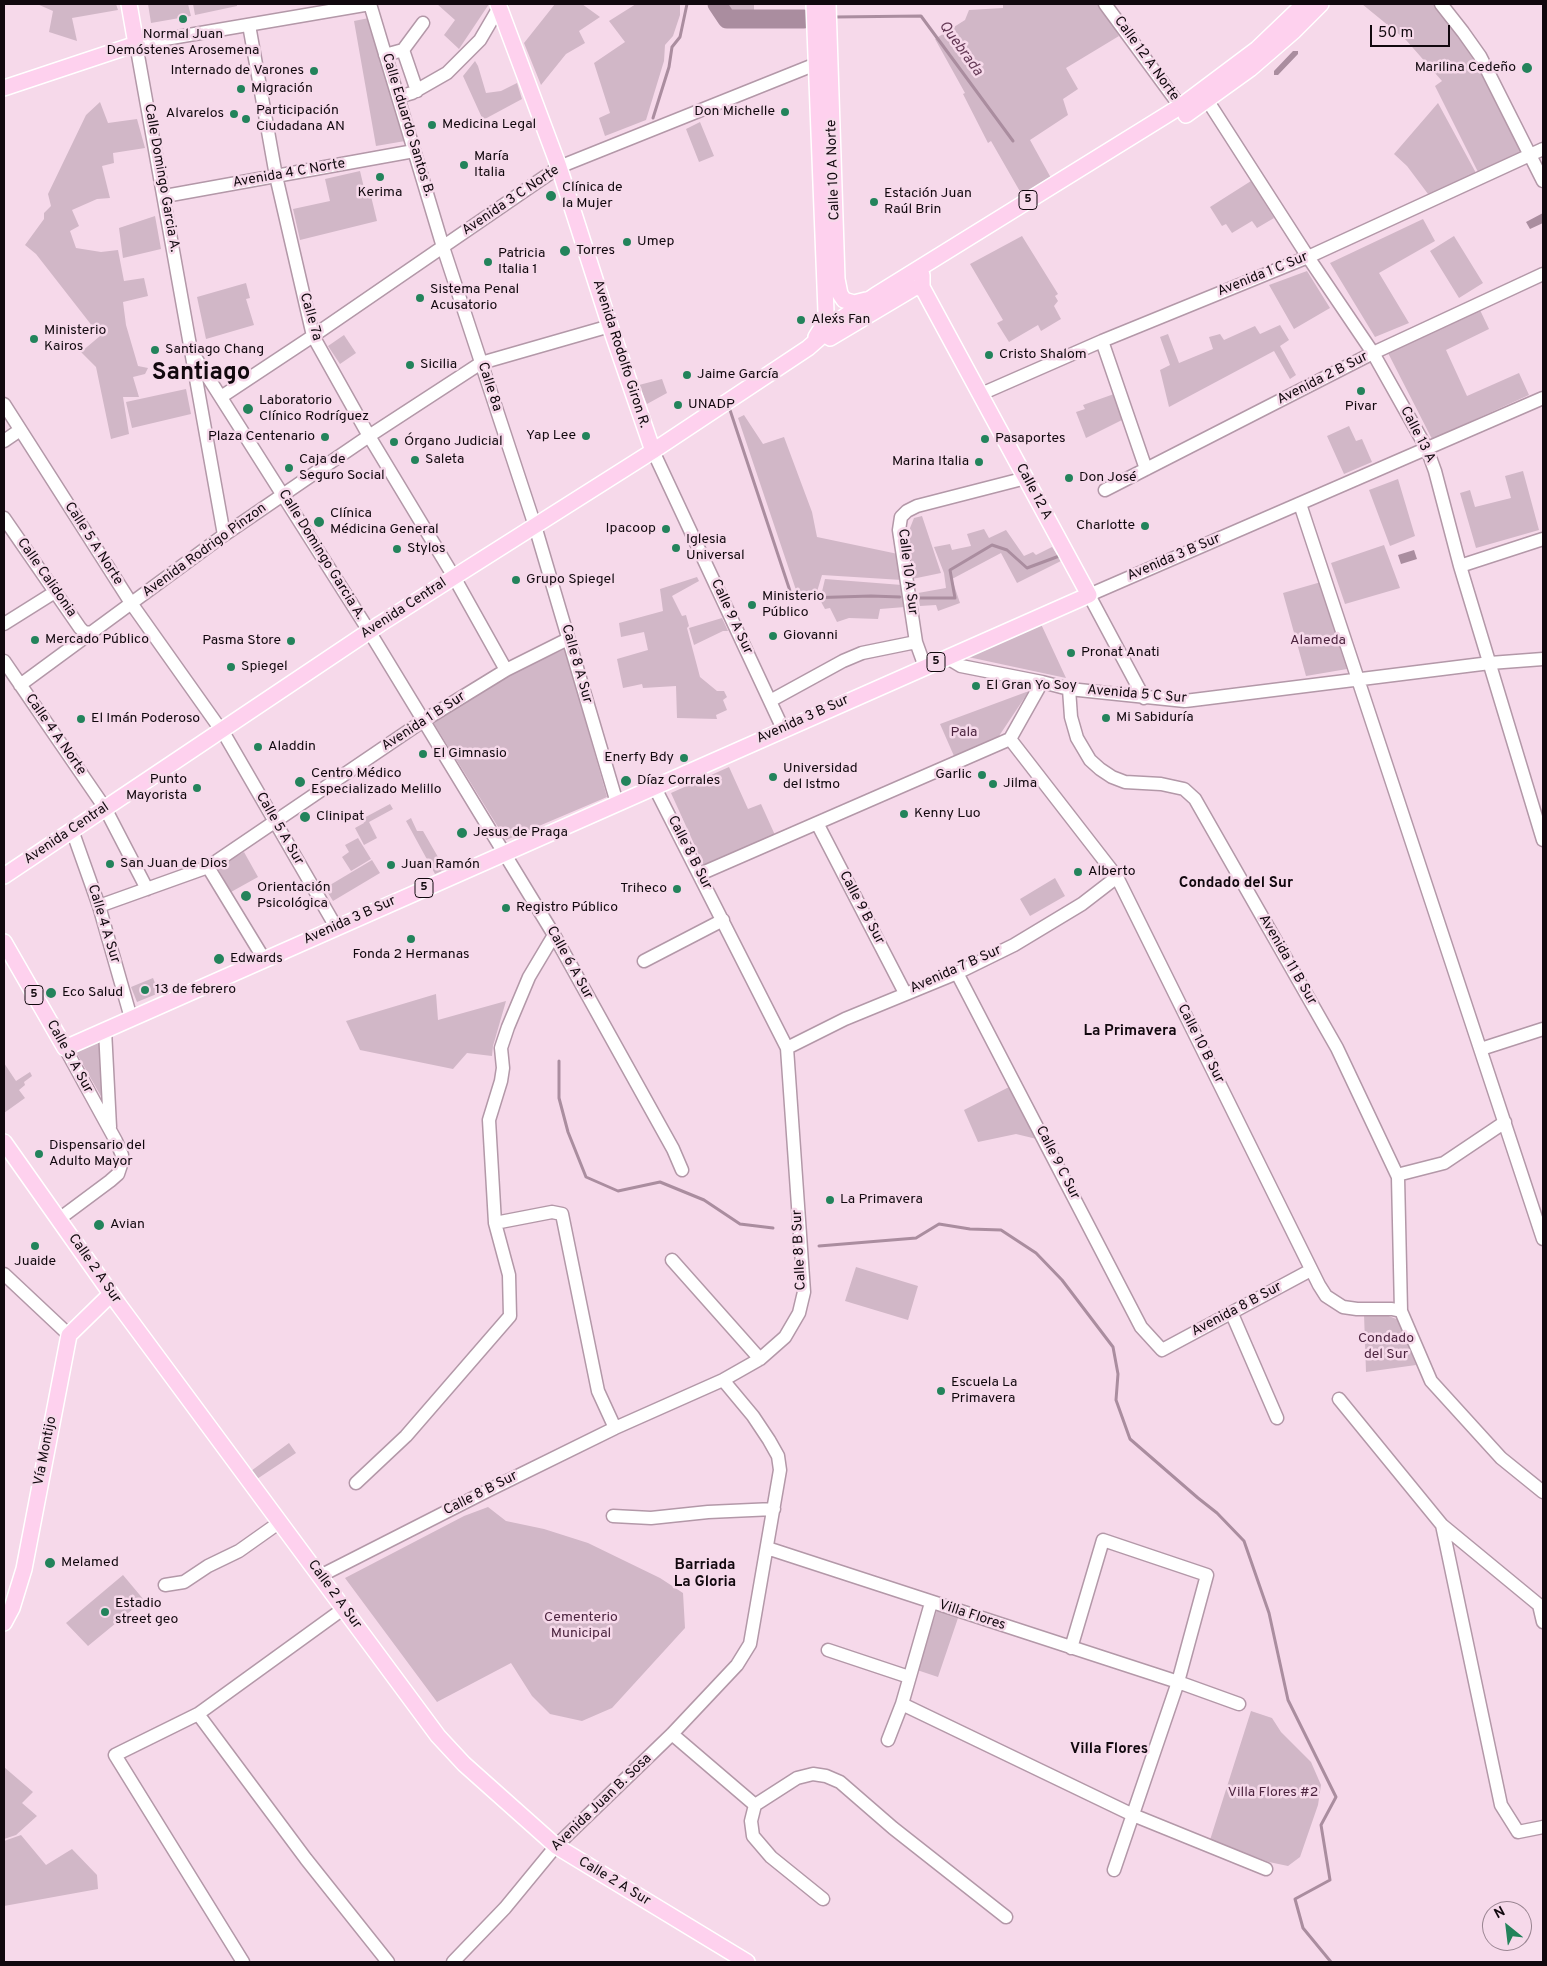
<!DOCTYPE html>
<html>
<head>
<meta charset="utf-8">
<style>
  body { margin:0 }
  #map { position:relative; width:1547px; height:1966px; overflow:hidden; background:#f6d9ea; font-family:Overpass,sans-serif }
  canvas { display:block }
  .frame { position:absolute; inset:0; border:5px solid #11080e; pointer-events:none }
  .north { position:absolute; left:1482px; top:1901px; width:50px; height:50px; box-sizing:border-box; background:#f6d9ea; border:1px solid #9a8592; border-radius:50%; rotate:331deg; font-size:14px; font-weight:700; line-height:20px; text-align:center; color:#11080e }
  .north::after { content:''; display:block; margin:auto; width:18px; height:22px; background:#23835b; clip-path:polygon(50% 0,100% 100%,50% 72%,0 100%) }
  .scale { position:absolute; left:1370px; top:25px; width:80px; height:22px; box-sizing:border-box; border:2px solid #11080e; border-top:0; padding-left:6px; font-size:15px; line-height:18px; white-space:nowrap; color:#11080e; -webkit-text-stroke:4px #f6d9ea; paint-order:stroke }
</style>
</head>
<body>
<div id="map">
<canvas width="1547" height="1966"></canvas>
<div class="frame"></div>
<div class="north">N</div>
<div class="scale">50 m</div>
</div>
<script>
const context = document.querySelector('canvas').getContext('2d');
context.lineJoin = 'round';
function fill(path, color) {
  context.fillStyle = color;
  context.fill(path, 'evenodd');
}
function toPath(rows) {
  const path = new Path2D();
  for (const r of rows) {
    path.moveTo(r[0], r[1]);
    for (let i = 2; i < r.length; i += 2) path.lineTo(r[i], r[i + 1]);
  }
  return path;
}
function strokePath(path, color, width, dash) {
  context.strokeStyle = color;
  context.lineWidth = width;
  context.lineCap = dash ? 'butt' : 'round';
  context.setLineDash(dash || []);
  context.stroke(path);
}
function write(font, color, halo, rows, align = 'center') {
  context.font = font + ' Overpass,sans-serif';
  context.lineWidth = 5;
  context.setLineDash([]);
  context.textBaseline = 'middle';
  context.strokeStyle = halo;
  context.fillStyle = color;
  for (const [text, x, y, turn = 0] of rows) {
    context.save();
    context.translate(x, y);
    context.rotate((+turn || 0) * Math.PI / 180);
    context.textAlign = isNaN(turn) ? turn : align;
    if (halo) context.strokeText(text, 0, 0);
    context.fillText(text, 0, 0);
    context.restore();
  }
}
fill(toPath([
  [37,4,116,4,118,10,72,18,77,41,49,32,53,11],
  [148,4,188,4,191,16,151,23],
  [193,4,237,4,237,6,195,15],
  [437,4,489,4,459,49,444,35,455,20],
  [555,4,582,4,600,17,579,31,585,43,566,54,541,85,524,43],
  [636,4,680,4,680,15,673,36,665,45,664,61,646,120,605,136,599,118,610,113,594,63,625,42,609,21],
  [724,4,754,4,754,12,730,12],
  [1003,4,1101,4,1119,36,1066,68,1078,89,1063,99,1068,115,1030,140,1051,178,1022,195,991,141,988,143,963,94,965,93,935,39,965,20,969,10,1003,8],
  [1362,4,1433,4,1442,12,1476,58,1522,152,1478,172,1435,86,1442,81,1406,40],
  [369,18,405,141,376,146,354,21],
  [475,61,478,66,486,93,501,91,517,83,522,99,483,120,463,76],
  [100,102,108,123,137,119,145,148,113,153,114,163,102,166,110,198,97,199,72,210,79,226,70,231,76,248,101,252,118,250,124,281,144,278,148,296,123,302,126,325,138,366,148,368,145,374,133,377,139,397,123,397,129,434,111,439,96,367,81,352,100,336,36,254,25,245,44,219,44,213,51,206,48,194,86,115],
  [1438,103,1476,173,1428,194,1407,166,1394,154],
  [700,122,714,156,699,162,686,129],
  [360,171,365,192,370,192,377,221,300,240,293,209,330,201,325,179],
  [1251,181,1274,218,1257,228,1252,221,1232,233,1226,224,1222,226,1210,207],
  [155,216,161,249,123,258,119,228],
  [1423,219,1435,241,1379,273,1409,323,1375,337,1330,263],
  [1022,236,1058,294,1055,296,1058,301,1054,306,1061,319,1041,331,1038,325,1009,342,997,323,1003,320,970,264],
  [1454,236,1483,283,1459,298,1430,251],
  [1307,271,1330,308,1294,329,1269,285],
  [246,283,250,298,246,299,254,325,206,339,197,297],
  [1480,310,1489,329,1446,350,1467,396,1519,373,1529,395,1432,439,1388,353],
  [1280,325,1289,340,1280,346,1296,375,1290,379,1274,351,1169,407,1160,370,1170,365,1160,337,1168,334,1179,363,1213,349,1209,337,1220,334,1224,340,1255,326,1260,334],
  [344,335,356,353,340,364,328,346],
  [662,379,667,393,647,404,639,385],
  [186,389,191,414,132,428,126,402],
  [1114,394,1122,420,1086,438,1076,412,1085,409,1083,405],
  [744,415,763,444,784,437,812,512,817,537,898,554,902,580,822,575,816,595,797,593,738,418],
  [1349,426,1356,441,1362,439,1372,462,1344,474,1327,436],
  [1523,471,1539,530,1476,548,1460,493,1470,490,1475,507,1511,498,1505,476],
  [1398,479,1415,536,1390,546,1369,490],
  [922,516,941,573,912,579,907,543,908,533,914,518],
  [984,529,989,538,1006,530,1024,556,1033,552,1036,555,1052,547,1061,561,1017,583,1001,553,952,579,960,603,938,611,936,605,920,606,918,593,946,588,944,573,934,547,950,544,952,550,971,546,967,534],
  [1384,545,1400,588,1345,604,1331,563],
  [697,577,699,581,672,596,682,616,686,615,689,626,687,628,700,677,717,691,724,691,727,697,723,700,727,710,716,715,717,719,677,718,676,686,643,688,642,684,623,688,617,659,648,650,644,632,621,637,619,623,663,611,660,589],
  [825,579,902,585,905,607,880,609,878,619,849,618,837,622,830,608,825,609,820,600],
  [1321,582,1347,669,1306,676,1283,593],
  [722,618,728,631,723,631,694,645,689,628],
  [1041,624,1066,678,968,657],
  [565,649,607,797,506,840,433,722,510,674],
  [1029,691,999,736,954,756,940,724],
  [729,767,748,809,761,804,775,835,705,868,671,793],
  [390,804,393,809,369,822,377,838,364,845,355,828,364,823,362,819],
  [411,818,417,831,423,831,438,857,441,857,449,868,435,874,406,821],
  [358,838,371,859,351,871,342,857,349,852,345,845],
  [244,852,258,877,231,892,217,867],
  [372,860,380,873,333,901,325,888],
  [1055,878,1065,896,1030,916,1020,899],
  [153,978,159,993,137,1002,131,987],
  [436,994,438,1020,506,1001,493,1046,492,1056,467,1053,453,1069,360,1050,346,1021],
  [101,1039,104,1097,102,1098,76,1052],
  [4,1063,16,1081,30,1072,32,1076,24,1082,25,1085,19,1090,25,1098,4,1113],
  [1011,1086,1041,1140,1016,1134,978,1142,964,1110],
  [856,1267,918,1286,908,1320,845,1301],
  [1364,1314,1386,1315,1399,1320,1416,1365,1366,1372],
  [289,1443,296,1453,257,1479,251,1471],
  [488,1507,506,1521,544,1529,588,1543,660,1578,683,1593,685,1628,612,1708,582,1721,550,1714,532,1696,511,1663,437,1702,345,1578,464,1516],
  [123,1575,144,1600,88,1646,66,1623],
  [937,1610,958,1618,938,1677,917,1670],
  [1251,1711,1272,1718,1281,1732,1311,1762,1321,1785,1318,1805,1300,1857,1288,1866,1269,1862,1210,1840],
  [4,1767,33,1792,22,1803,37,1816,16,1835,4,1839],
  [21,1835,46,1865,72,1849,97,1875,98,1889,4,1906,4,1841]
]), '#d1b7c7');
fill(toPath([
  [1293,51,1298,51,1298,54,1278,75,1274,75,1274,71],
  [1543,213,1543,223,1530,229,1526,222],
  [1414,550,1417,559,1401,564,1398,555]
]), '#aa8d9f');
strokePath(toPath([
  [835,17,921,16,1013,141],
  [653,118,669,67,672,47,680,37,687,4],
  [730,410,791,594,806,598,871,596,900,597],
  [918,598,955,598,950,570,992,545,1007,550,1027,568,1062,555],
  [559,1061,559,1098,568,1132,586,1177,618,1191,660,1182,704,1200,740,1224,773,1228],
  [819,1246,916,1238,939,1224,970,1229,1001,1230,1036,1253,1062,1280,1113,1347,1118,1374,1116,1400,1130,1439,1198,1498,1217,1513,1244,1541,1269,1613,1288,1700,1336,1797,1321,1825,1330,1880,1295,1899,1303,1928,1331,1962]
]), '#aa8d9f', 3);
strokePath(toPath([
  [717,4,727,19,804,19]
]), '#aa8d9f', 19);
const minor = toPath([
  [370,4,443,247,535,526,617,803],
  [1105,4,1185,113],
  [1441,4,1463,32,1480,56,1543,181],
  [249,25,276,176,313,336,369,436,454,577,506,670],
  [403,50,417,91],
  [385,55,403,50,423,23],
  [1202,92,1308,257,1373,353,1427,449,1435,471,1460,566,1543,840],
  [398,97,412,93,447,73,480,40,501,4],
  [165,196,414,151],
  [1102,341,1146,469],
  [192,352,369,631,554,935,673,1149,682,1170],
  [981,394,1102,341,1308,257,1543,149],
  [221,397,313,336,559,167,811,66,825,64],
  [4,404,131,603,226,737,336,927],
  [4,441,20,430],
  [653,451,783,729],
  [1105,490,1373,353,1543,274],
  [1300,504,1543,1239],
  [4,518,80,628,84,632,91,633],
  [224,535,136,44,370,4],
  [1460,566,1543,539],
  [4,624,55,592],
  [946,657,961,666,1042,682],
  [4,661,105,808,147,889],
  [925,667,916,642,899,530,901,517,907,511,917,506,1026,478],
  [20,685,224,535,369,436,481,363,610,326],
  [1069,689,1071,717,1077,738,1090,760,1100,769,1112,777,1125,782,1161,784,1184,789,1195,799,1337,1048,1398,1177,1401,1311,1431,1381,1501,1458,1543,1492],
  [1144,698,1089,595,1543,398],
  [770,701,843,661,862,653,916,642],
  [1010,739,1117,877,1319,1285,1326,1296,1343,1307,1357,1309,1392,1309,1401,1311],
  [817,823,905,993],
  [72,830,99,906,131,1018],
  [208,867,264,959],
  [700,874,1010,739,1042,682,1069,689,1185,701,1490,663,1543,659],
  [99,906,208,867,423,721,506,670,568,639],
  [644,961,723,920],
  [957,973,1141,1327,1162,1350,1311,1270],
  [105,1030,110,1127],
  [787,1048,845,1019,957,973,1014,945,1082,904,1117,877],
  [1481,1049,1543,1029],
  [1397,1175,1444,1163,1505,1122],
  [59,1219,110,1181,118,1174,122,1162,122,1155,116,1141,65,1048],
  [495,1223,552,1212,562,1214,598,1391,615,1428],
  [672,1260,760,1359],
  [4,1274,69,1335],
  [1232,1314,1277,1418],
  [1339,1399,1442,1525,1539,1605,1543,1622],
  [356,1483,406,1436,510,1316,509,1275,495,1223,489,1120,501,1081,503,1068,501,1048,508,1027,529,977,554,935],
  [613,1516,651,1518,708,1512,774,1509],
  [1442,1525,1501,1805,1518,1832,1543,1827],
  [767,1548,1178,1682,1239,1704],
  [320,1576,489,1490,615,1428,723,1380,760,1359,785,1337,799,1313,804,1292,787,1048,654,786],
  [165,1585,184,1582,208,1566,239,1551,280,1522],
  [931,1603,902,1704,1133,1815,1266,1869],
  [1071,1648,1103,1540,1207,1575,1178,1682,1114,1870],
  [828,1650,909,1677],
  [198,1714,306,1859,388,1962],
  [672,1734,755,1805,797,1778,813,1774,826,1776,840,1782,893,1828,1006,1917],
  [888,1740,902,1704],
  [755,1805,751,1821,753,1836,771,1857,823,1899],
  [243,1962,115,1755,198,1714,343,1609],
  [453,1962,505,1908,556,1846,672,1734,737,1665,750,1644,780,1470,778,1456,769,1440,753,1416,723,1380]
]);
const major = toPath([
  [498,4,559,167,610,326,653,451],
  [814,4,826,312,824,324,816,337],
  [828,4,837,279,840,294,844,300,854,303,866,300],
  [4,88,136,44,129,4],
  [1186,115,1250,69,1294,31,1321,4],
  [830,338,914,288,922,287],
  [4,876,380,624,653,451,808,348,841,319,876,295,1181,106,1257,49,1304,4],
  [4,942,65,1048,1089,595,922,287,922,275],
  [4,1142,119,1305,438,1736,464,1764,556,1846,747,1962],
  [4,1623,12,1608,24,1569,69,1335,111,1294]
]);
strokePath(minor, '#b398a8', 15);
strokePath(major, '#fff', 18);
strokePath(minor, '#fff', 12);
strokePath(major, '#fed1ee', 15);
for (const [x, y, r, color] of [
  [183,19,5,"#23835b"],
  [1527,68,6,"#23835b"],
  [314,71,5,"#23835b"],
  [241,89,5,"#23835b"],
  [785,112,5,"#23835b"],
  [234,114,5,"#23835b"],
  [246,119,5,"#23835b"],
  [432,125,5,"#23835b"],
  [464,165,5,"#23835b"],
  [380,177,5,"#23835b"],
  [551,196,6,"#23835b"],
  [874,202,5,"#23835b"],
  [627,242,5,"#23835b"],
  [565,251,6,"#23835b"],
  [488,262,5,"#23835b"],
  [420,298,5,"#23835b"],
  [801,320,5,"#23835b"],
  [34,339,5,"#23835b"],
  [155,350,5,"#23835b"],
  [989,355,5,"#23835b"],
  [410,365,5,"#23835b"],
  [687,375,5,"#23835b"],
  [1361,391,5,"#23835b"],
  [678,405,5,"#23835b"],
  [248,409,6,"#23835b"],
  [586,436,5,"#23835b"],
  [325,437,5,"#23835b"],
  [985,439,5,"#23835b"],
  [394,442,5,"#23835b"],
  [415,460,5,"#23835b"],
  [979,462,5,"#23835b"],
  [289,468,5,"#23835b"],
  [1069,478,5,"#23835b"],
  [319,522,6,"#23835b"],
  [1145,526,5,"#23835b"],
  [666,529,5,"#23835b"],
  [676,548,5,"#23835b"],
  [397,549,5,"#23835b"],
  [516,580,5,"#23835b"],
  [752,605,5,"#23835b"],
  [773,636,5,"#23835b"],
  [35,640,5,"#23835b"],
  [291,641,5,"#23835b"],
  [1071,653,5,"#23835b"],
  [231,667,5,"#23835b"],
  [976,686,5,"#23835b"],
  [1106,718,5,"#23835b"],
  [81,719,5,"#23835b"],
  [258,747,5,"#23835b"],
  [423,754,5,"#23835b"],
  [684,758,5,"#23835b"],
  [982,775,5,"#23835b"],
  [773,777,5,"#23835b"],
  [626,781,6,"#23835b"],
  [300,782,6,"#23835b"],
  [993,784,5,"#23835b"],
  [197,788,5,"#23835b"],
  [904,814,5,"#23835b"],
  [305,817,6,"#23835b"],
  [462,833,6,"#23835b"],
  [110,864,5,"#23835b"],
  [391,865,5,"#23835b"],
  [1078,872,5,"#23835b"],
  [677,889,5,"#23835b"],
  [246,896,6,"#23835b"],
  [506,908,5,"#23835b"],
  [411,939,5,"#23835b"],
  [219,959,6,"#23835b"],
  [145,990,5,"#23835b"],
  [51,993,6,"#23835b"],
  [39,1154,5,"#23835b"],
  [830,1200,5,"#23835b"],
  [99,1225,6,"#23835b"],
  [35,1246,5,"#23835b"],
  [941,1391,5,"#23835b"],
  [50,1563,6,"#23835b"],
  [105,1612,5,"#23835b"]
]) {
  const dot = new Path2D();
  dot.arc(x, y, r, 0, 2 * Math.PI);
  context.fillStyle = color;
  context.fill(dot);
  strokePath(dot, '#f6d9ea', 2);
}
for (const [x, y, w] of [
  [1028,200,18],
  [936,662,18],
  [424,888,18],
  [34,995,18]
]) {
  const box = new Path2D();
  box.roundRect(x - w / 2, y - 9.5, w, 19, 4);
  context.fillStyle = '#f6d9ea';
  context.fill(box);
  strokePath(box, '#11080e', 1);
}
write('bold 12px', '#11080e', null, [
  ["5",1028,200],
  ["5",936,662],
  ["5",424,888],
  ["5",34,995]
]);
write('14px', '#11080e', '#f6d9ea', [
  ["Normal Juan",183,35,"center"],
  ["Demóstenes Arosemena",183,51,"center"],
  ["Marilina Cedeño",1516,68,"right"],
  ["Internado de Varones",304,71,"right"],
  ["Migración",251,89],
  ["Participación",256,111],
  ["Ciudadana AN",256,127],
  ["Don Michelle",775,112,"right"],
  ["Alvarelos",224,114,"right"],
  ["Medicina Legal",442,125],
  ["María",474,157],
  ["Italia",474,173],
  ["Clínica de",562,188],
  ["la Mujer",562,204],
  ["Kerima",380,193,"center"],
  ["Estación Juan",884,194],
  ["Raúl Brin",884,210],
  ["Umep",637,242],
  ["Torres",576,251],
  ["Patricia",498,254],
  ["Italia 1",498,270],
  ["Sistema Penal",430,290],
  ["Acusatorio",430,306],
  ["Alex´s Fan",811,320],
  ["Ministerio",44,331],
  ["Kairos",44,347],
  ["Santiago Chang",165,350],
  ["Cristo Shalom",999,355],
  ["Sicilia",420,365],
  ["Jaime García",697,375],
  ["Laboratorio",259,401],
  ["Clínico Rodríguez",259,417],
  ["UNADP",688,405],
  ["Pivar",1361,407,"center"],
  ["Yap Lee",576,436,"right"],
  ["Plaza Centenario",315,437,"right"],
  ["Pasaportes",995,439],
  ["Órgano Judicial",404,442],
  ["Caja de",299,460],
  ["Seguro Social",299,476],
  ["Saleta",425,460],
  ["Marina Italia",969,462,"right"],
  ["Don José",1079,478],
  ["Clínica",330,514],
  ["Médicina General",330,530],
  ["Charlotte",1135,526,"right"],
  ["Ipacoop",656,529,"right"],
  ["Iglesia",686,540],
  ["Universal",686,556],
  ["Stylos",407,549],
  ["Grupo Spiegel",526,580],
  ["Ministerio",762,597],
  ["Público",762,613],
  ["Giovanni",783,636],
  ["Mercado Público",45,640],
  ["Pasma Store",281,641,"right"],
  ["Pronat Anati",1081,653],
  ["Spiegel",241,667],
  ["El Gran Yo Soy",986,686],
  ["Mi Sabiduría",1116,718],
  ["El Imán Poderoso",91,719],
  ["Aladdin",268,747],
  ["El Gimnasio",433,754],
  ["Enerfy Bdy",674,758,"right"],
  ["Universidad",783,769],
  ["del Istmo",783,785],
  ["Centro Médico",311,774],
  ["Especializado Melillo",311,790],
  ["Garlic",972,775,"right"],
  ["Punto",187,780,"right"],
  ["Mayorista",187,796,"right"],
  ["Díaz Corrales",637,781],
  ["Jilma",1003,784],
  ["Kenny Luo",914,814],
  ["Clinipat",316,817],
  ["Jesus de Praga",473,833],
  ["San Juan de Dios",120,864],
  ["Juan Ramón",401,865],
  ["Alberto",1088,872],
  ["Orientación",257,888],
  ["Psicológica",257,904],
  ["Triheco",667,889,"right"],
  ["Registro Público",516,908],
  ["Fonda 2 Hermanas",411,955,"center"],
  ["Edwards",230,959],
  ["13 de febrero",155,990],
  ["Eco Salud",62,993],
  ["Dispensario del",49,1146],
  ["Adulto Mayor",49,1162],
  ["La Primavera",840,1200],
  ["Avian",110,1225],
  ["Juaide",35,1262,"center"],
  ["Escuela La",951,1383],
  ["Primavera",951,1399],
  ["Melamed",61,1563],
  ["Estadio",115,1604],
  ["street geo",115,1620]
], 'left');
write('14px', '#11080e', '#f6d9ea', [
  ["Calle 12 A Norte",1146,59,54],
  ["Calle Eduardo Santos B.",407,125,73],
  ["Calle 10 A Norte",834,170,-92],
  ["Avenida 4 C Norte",289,174,-10],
  ["Calle Domingo Garcia A.",161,178,80],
  ["Avenida 3 C Norte",511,201,-34],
  ["Avenida 1 C Sur",1263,275,-22],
  ["Calle 7a",310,317,74],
  ["Avenida Rodolfo Giron R.",620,354,72],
  ["Avenida 2 B Sur",1323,379,-27],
  ["Calle 8a",489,387,72],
  ["Calle 13 A",1417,435,63],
  ["Calle 12 A",1033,492,62],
  ["Calle 5 A Norte",93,544,57],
  ["Avenida Rodrigo Pinzon",205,551,-36],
  ["Calle Domingo Garcia A.",321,555,58],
  ["Avenida 3 B Sur",1174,558,-23],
  ["Calle 10 A Sur",907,572,83],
  ["Calle Calidonia",46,578,55],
  ["Avenida Central",404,609,-33],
  ["Calle 9 A Sur",731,617,65],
  ["Calle 8 A Sur",576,664,74],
  ["Avenida 5 C Sur",1137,695,5],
  ["Avenida 3 B Sur",803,720,-24],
  ["Avenida 1 B Sur",424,722,-33],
  ["Calle 4 A Norte",55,735,55],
  ["Calle 5 A Sur",279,829,60],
  ["Avenida Central",67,834,-34],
  ["Calle 8 B Sur",689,853,63],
  ["Calle 9 B Sur",861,908,62],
  ["Avenida 3 B Sur",350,921,-24],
  ["Calle 4 A Sur",103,924,73],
  ["Avenida 11 B Sur",1287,960,60],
  ["Calle 6 A Sur",569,963,61],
  ["Avenida 7 B Sur",956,970,-24],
  ["Calle 10 B Sur",1200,1044,63],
  ["Calle 3 A Sur",69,1057,61],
  ["Calle 9 C Sur",1057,1163,63],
  ["Calle 8 B Sur",800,1250,-93],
  ["Calle 2 A Sur",94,1269,55],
  ["Avenida 8 B Sur",1237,1310,-28],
  ["Vía Montijo",46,1451,-79],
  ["Calle 8 B Sur",481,1494,-27],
  ["Calle 2 A Sur",334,1595,54],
  ["Villa Flores",972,1616,18],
  ["Avenida Juan B. Sosa",602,1803,-44],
  ["Calle 2 A Sur",614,1882,31]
]);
write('14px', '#4c243f', '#f6d9ea', [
  ["Alameda",1318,641],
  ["Pala",964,733],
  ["Condado",1386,1339],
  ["del Sur",1386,1355],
  ["Cementerio",581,1618],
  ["Municipal",581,1634],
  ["Villa Flores #2",1273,1793]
]);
write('italic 15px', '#643955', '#f6d9ea', [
  ["Quebrada",960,49,54]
]);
write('bold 15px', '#11080e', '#f6d9ea', [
  ["Condado del Sur",1236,884],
  ["La Primavera",1130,1032],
  ["Barriada",705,1566],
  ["La Gloria",705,1583],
  ["Villa Flores",1109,1750]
]);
write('bold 24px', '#11080e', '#f6d9ea', [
  ["Santiago",201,374]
]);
</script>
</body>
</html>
